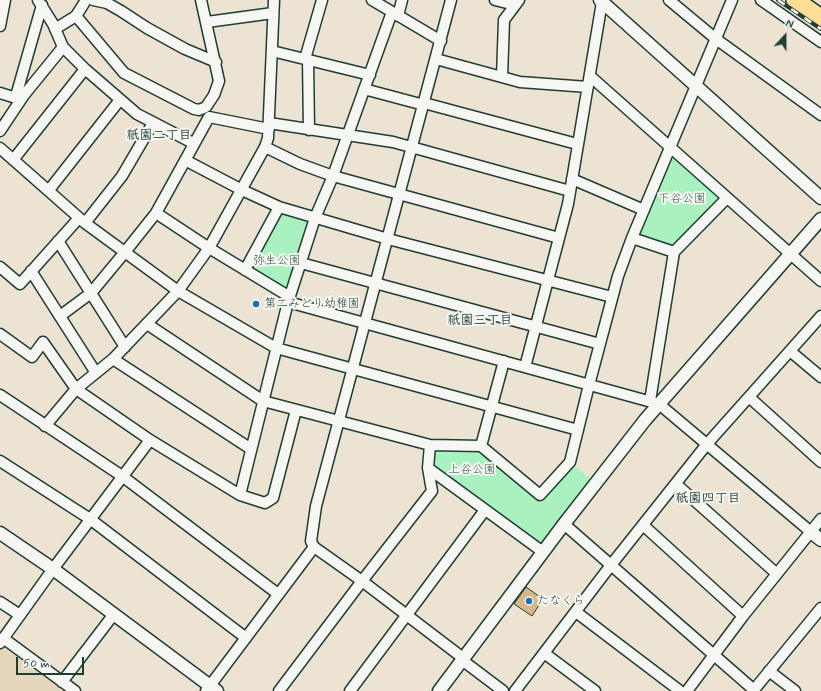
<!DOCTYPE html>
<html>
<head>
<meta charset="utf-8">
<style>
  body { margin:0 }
  #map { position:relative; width:821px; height:691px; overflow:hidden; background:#ede3d3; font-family:Mynerve,sans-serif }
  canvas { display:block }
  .north { position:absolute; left:765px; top:16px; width:40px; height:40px; -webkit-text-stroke:3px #f6f6f2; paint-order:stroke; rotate:21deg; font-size:11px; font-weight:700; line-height:16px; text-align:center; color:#1f3d34 }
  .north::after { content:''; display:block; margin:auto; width:14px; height:18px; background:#1f3d34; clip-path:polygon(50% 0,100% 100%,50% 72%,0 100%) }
  .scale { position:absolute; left:16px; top:657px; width:68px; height:18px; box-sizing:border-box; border:2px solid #1f3d34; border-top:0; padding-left:5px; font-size:12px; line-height:14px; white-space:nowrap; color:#1f3d34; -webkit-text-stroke:3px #f6f6f2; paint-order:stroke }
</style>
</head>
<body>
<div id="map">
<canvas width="821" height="691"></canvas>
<div class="north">N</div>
<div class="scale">50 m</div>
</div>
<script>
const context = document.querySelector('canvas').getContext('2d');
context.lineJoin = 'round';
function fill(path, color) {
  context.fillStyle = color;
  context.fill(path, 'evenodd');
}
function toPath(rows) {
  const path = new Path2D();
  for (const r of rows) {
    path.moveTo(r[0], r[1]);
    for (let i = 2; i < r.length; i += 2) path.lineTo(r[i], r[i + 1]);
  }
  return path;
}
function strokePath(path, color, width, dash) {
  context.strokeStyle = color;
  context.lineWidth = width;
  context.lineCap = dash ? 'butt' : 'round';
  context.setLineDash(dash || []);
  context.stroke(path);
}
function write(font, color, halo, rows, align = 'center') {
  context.font = font + ' Mynerve,"Klee One",sans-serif';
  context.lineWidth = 4;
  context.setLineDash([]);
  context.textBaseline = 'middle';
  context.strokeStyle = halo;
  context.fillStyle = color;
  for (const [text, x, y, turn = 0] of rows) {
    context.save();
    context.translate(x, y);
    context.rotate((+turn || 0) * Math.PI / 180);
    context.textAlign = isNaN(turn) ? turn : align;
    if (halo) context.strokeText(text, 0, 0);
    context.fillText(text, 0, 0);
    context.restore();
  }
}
fill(toPath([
  [4,645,68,691,0,691,0,651]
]), '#e6d6bd');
fill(toPath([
  [670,147,727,198,674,252,632,238],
  [279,207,315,218,290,297,245,270],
  [430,445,481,446,540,495,570,462,595,483,543,552,428,468]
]), '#a9f2c0');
const building = toPath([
  [526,587,543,599,532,616,514,604,526,587]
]);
fill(building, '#d7b68a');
strokePath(building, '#1f3d34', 1);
const minor = toPath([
  [38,0,53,24,63,47,85,69,137,114,193,143],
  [93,0,107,3,121,11,147,28,185,49,216,62],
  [372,0,441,41],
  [451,0,316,506,311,541,314,547,362,581,463,658],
  [495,0,515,5],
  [669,0,716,39,821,115],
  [761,0,821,42],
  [76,16,124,73,194,109,199,110,206,107,214,95,219,81,201,0],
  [398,16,402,0],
  [207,22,273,13],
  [0,26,5,0],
  [55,29,76,16,86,0],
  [272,51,370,75],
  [305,59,322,0],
  [308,59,309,130],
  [436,59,520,82,588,87],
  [590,76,821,281],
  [502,77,504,20,519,0],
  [364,89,424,105],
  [0,93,13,97,21,96],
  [16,96,42,5],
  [424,103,577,144],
  [269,123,393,142,570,191],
  [0,131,24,95,63,47],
  [265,147,300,164,333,176,559,238],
  [0,148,85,223,178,291,276,348,578,430],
  [13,160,85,69],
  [185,160,242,190,279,207,388,239,612,297],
  [572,179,644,210],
  [49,190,119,101],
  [156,213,209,248,290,297],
  [85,223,122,176,153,123],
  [632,238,674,252],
  [58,241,125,347],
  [301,263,600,344],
  [0,267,20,284,79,218],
  [245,270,279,207],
  [31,271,96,373],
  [288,302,659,404,811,532],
  [60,316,91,293,125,252,156,213,209,117,269,129],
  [147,324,263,401,430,445,481,446,540,495,570,462,589,385,618,276,632,238,732,0],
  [0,334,32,357,43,342,76,389,150,440,240,495,265,503,273,498,296,410],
  [790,351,821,377],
  [113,359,251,449],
  [525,367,568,204,602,2],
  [0,395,122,476,278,594],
  [749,397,821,462],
  [650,401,674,252,727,198],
  [45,426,76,389,113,359,178,291,209,248,265,147,268,138,274,0],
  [481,446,504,361],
  [0,461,90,519,246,638],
  [428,468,543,552],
  [676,484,777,574],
  [240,495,288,302,315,218,333,176,392,12],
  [564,524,754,690],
  [643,525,743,616],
  [0,602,20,615],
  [576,612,680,691],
  [3,638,75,691],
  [0,643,53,569,150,440],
  [544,653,595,691],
  [462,660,503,691],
  [769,671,795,691],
  [62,682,114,614],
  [206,691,314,547],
  [279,691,362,581,432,491,428,468,430,445],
  [350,691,485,510],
  [515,691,611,565,707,444,821,316],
  [687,691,743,616,821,519],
  [753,691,821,608]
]);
const tertiary = toPath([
  [600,0,821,198],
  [811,532,821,540],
  [0,533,53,569,217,691],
  [439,691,564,524,645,420,821,219]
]);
const trunk = toPath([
  [795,0,821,18]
]);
strokePath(minor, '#1f3d34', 13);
strokePath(tertiary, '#1f3d34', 15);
strokePath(trunk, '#1f3d34', 20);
strokePath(minor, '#f6f6f2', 10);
strokePath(tertiary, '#f6f6f2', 12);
strokePath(trunk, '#fcde96', 17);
const rail = toPath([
  [778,0,821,29]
]);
strokePath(rail, '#1f3d34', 4);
strokePath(rail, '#f6f6f2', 2.5, [8]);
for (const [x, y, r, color] of [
  [256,304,4,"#1f6fb2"],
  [529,601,4,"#1f6fb2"]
]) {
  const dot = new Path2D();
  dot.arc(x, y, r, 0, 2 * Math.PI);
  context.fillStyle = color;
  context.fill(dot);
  strokePath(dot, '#f6f6f2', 1.5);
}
write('12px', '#345849', '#f6f6f2', [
  ["下谷公園",682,199],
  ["弥生公園",277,261],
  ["上谷公園",472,470]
]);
write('12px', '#1f3d34', '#f6f6f2', [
  ["第二みどり幼稚園",264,304],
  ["たなくら",537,601]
], 'left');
write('bold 13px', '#1f3d34', '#f6f6f2', [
  ["祇園二丁目",159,136],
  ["祇園三丁目",480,321],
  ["祇園四丁目",708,499]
]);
</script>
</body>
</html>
